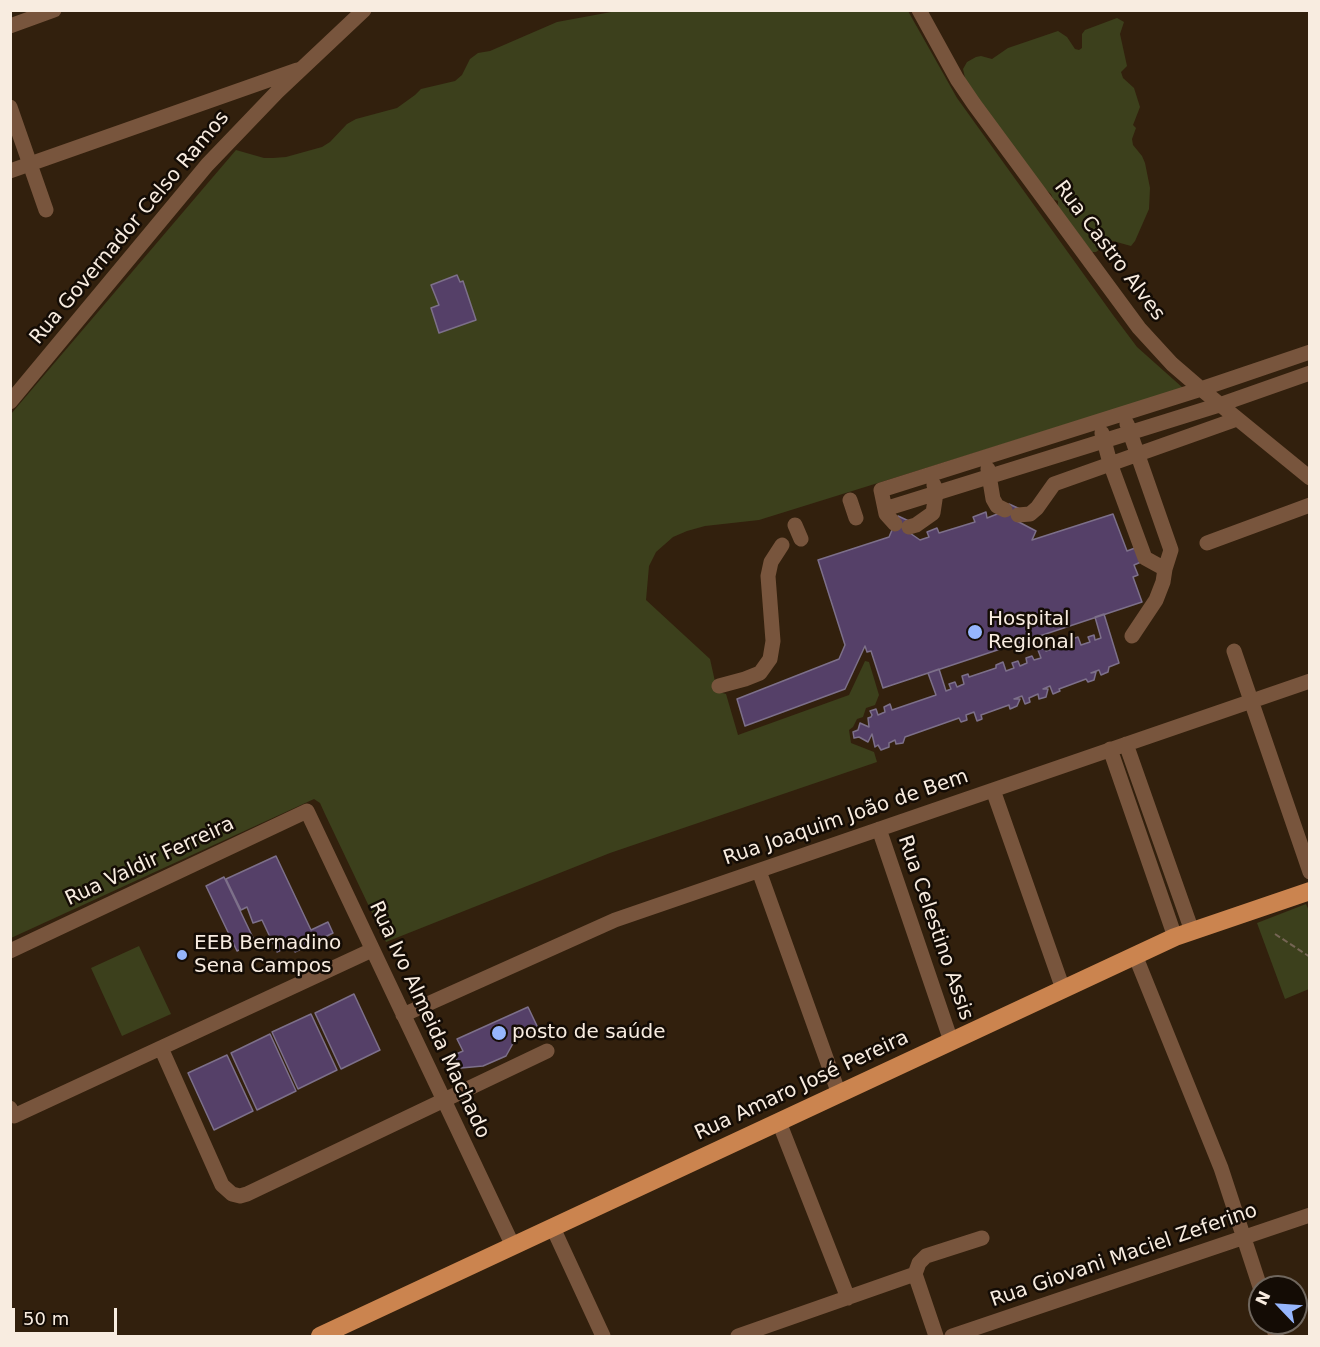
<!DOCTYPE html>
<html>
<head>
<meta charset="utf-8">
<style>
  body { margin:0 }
  #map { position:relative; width:1320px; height:1347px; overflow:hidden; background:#32200d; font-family:"DejaVu Sans",sans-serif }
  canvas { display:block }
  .frame { position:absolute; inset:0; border:12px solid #f8ece0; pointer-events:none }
  .north { position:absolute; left:1248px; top:1275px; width:60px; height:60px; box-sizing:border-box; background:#140c05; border:2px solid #6f665d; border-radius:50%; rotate:295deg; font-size:16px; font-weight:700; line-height:24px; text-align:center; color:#f8ece0 }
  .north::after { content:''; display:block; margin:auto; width:21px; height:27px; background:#96b6fd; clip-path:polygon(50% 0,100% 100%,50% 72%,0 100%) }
  .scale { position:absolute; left:12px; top:1308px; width:105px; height:27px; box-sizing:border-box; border:3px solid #f8ece0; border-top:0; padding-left:8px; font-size:18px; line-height:21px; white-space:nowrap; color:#f8ece0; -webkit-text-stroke:4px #140c05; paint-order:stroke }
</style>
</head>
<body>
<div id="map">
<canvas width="1320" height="1347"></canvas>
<div class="frame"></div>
<div class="north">N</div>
<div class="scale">50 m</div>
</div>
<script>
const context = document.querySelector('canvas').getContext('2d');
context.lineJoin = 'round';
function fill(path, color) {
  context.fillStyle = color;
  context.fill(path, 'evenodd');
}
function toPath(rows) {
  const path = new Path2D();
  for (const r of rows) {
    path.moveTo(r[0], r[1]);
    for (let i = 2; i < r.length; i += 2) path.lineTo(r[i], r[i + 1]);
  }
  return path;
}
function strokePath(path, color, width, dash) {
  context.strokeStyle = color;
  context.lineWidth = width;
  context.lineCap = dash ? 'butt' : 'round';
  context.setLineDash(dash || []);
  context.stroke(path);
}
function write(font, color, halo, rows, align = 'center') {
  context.font = font + ' "DejaVu Sans",sans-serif';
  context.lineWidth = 5;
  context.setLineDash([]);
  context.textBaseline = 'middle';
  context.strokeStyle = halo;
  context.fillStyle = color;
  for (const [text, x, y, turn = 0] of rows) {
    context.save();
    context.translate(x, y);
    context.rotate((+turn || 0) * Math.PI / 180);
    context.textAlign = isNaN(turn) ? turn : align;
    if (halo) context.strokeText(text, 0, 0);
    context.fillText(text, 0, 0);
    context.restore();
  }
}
fill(toPath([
  [622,10,908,11,957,98,1113,315,1137,347,1183,388,759,520,705,526,687,531,673,537,656,552,649,566,646,600,710,659,716,686,719,692,726,694,738,735,849,695,865,661,869,662,879,695,875,705,866,708,863,717,857,719,853,727,849,730,851,743,874,752,877,762,610,853,386,942,325,814,320,803,314,799,11,938,11,414,236,150,264,158,273,158,286,157,322,147,330,142,347,124,356,119,397,108,415,95,421,89,455,81,462,75,470,59,478,53,490,51,557,22],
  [1117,18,1124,22,1120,34,1127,66,1121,72,1123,78,1134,88,1140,107,1133,125,1136,128,1132,139,1133,145,1142,156,1145,163,1150,188,1149,209,1135,241,1131,246,1113,241,1108,243,1096,252,1092,252,1058,207,1058,201,1053,199,1051,194,1040,185,966,82,963,69,967,62,976,57,981,56,992,59,1008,48,1058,31,1067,37,1075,49,1079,50,1082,48,1082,34,1085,30],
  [1306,904,1310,913,1309,989,1285,999,1257,923],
  [139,946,171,1014,122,1036,91,968]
]), '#3c401c');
const building = toPath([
  [457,275,460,282,463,281,476,320,439,333,431,308,439,305,431,285,457,275],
  [1009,504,1020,509,1015,520,1036,531,1032,540,1113,514,1127,551,1135,548,1141,562,1134,565,1138,575,1133,577,1142,602,883,688,871,651,867,652,865,646,845,689,745,726,737,699,839,659,845,645,818,560,889,537,898,516,911,522,907,531,920,540,929,537,927,532,937,528,939,533,975,522,973,517,986,512,987,518,1005,511,1009,504],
  [1104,614,1119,663,1109,667,1108,672,1101,675,1099,670,1091,673,1096,672,1094,680,1088,682,1086,679,1059,689,1060,691,1053,694,1050,686,1043,689,1048,689,1046,697,1039,699,1038,694,1029,698,1030,702,1025,704,1022,696,1014,699,1020,699,1017,706,1010,709,1009,705,981,715,982,719,977,721,974,712,966,715,967,720,961,722,959,718,905,737,903,743,896,744,895,740,889,743,889,747,881,750,878,745,875,747,872,734,868,742,859,737,854,738,853,732,858,730,860,723,869,727,868,718,871,717,872,715,870,711,876,709,878,715,885,712,884,707,890,704,892,710,936,695,928,673,939,669,946,691,951,689,949,684,955,682,957,687,964,684,962,676,968,674,969,677,996,668,996,665,1003,662,1006,671,1014,668,1012,663,1018,661,1020,666,1027,663,1026,658,1032,656,1034,660,1041,658,1038,650,1045,648,1046,651,1073,642,1072,639,1078,637,1081,645,1090,642,1088,637,1094,635,1095,640,1101,638,1095,617,1104,614],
  [276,856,311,930,328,922,333,933,295,952,291,945,277,952,262,920,253,923,247,907,241,910,226,879,276,856],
  [224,877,255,942,237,951,206,886,224,877],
  [354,994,380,1050,341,1069,315,1013,354,994],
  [528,1007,538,1028,516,1038,506,1056,483,1066,461,1068,454,1055,463,1051,457,1039,528,1007],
  [311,1014,337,1070,298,1089,272,1032,311,1014],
  [270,1034,296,1091,257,1110,231,1053,270,1034],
  [227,1055,253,1111,214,1130,188,1073,227,1055]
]);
fill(building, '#554068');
strokePath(building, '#7d708a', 1.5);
strokePath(toPath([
  [1275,934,1310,957]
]), '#756554', 2, [6, 3]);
strokePath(toPath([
  [919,10,957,79,974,104,1139,328,1172,364,1201,389,1310,478],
  [10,26,54,10],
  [10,107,46,210],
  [10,171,297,70],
  [10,402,207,165,277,92,364,10],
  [1102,433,1110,463,1145,558,1165,569,1171,550,1127,424],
  [988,469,993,499,997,506,1005,510],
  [850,500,856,518],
  [885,509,1219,405,1310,373],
  [1018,515,1030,514,1037,508,1054,484,1237,419],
  [895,524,886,514,881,490,1201,389,1310,352],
  [795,525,801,539],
  [909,527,916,525,933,513,936,493,934,485],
  [1207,543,1310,505],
  [1132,636,1156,600,1163,582,1165,569],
  [1234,651,1310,872],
  [719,686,745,679,760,673,770,659,773,641,768,576,771,562,782,545],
  [1126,744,1192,931],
  [1110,749,1175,937],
  [993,790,1063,989],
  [879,829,951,1041],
  [759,871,839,1094],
  [10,951,307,811,513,1246],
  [1135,955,1221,1168,1260,1287],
  [403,1015,615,920,1310,681],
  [161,1048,222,1185,232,1194,240,1196,247,1194,547,1051],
  [10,1108,14,1116,372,950],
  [779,1122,848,1298],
  [553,1228,603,1336],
  [915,1274,936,1336],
  [1272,1323,1276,1336],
  [738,1336,915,1274,919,1263,926,1256,982,1238],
  [952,1336,1310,1215]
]), '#78553d', 15);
strokePath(toPath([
  [320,1336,1175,937,1310,891]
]), '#cb844f', 18);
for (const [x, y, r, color] of [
  [975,632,8,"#96b6fd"],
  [182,955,6,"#96b6fd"],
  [499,1033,8,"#96b6fd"]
]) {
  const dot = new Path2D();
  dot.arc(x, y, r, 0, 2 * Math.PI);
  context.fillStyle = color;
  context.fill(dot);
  strokePath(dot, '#140c05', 2);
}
write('20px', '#f8ece0', '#140c05', [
  ["Rua Governador Celso Ramos",130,228,-50],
  ["Rua Castro Alves",1109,251,53],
  ["Rua Joaquim João de Bem",846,818,-19],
  ["Rua Valdir Ferreira",150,862,-25],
  ["Rua Celestino Assis",935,928,71],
  ["Rua Ivo Almeida Machado",429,1020,65],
  ["Rua Amaro José Pereira",802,1086,-25],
  ["Rua Giovani Maciel Zeferino",1124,1256,-19]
]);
write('20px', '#f8ece0', '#140c05', [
  ["Hospital",988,620],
  ["Regional",988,643],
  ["EEB Bernadino",194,944],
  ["Sena Campos",194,967],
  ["posto de saúde",512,1033]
], 'left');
</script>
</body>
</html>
